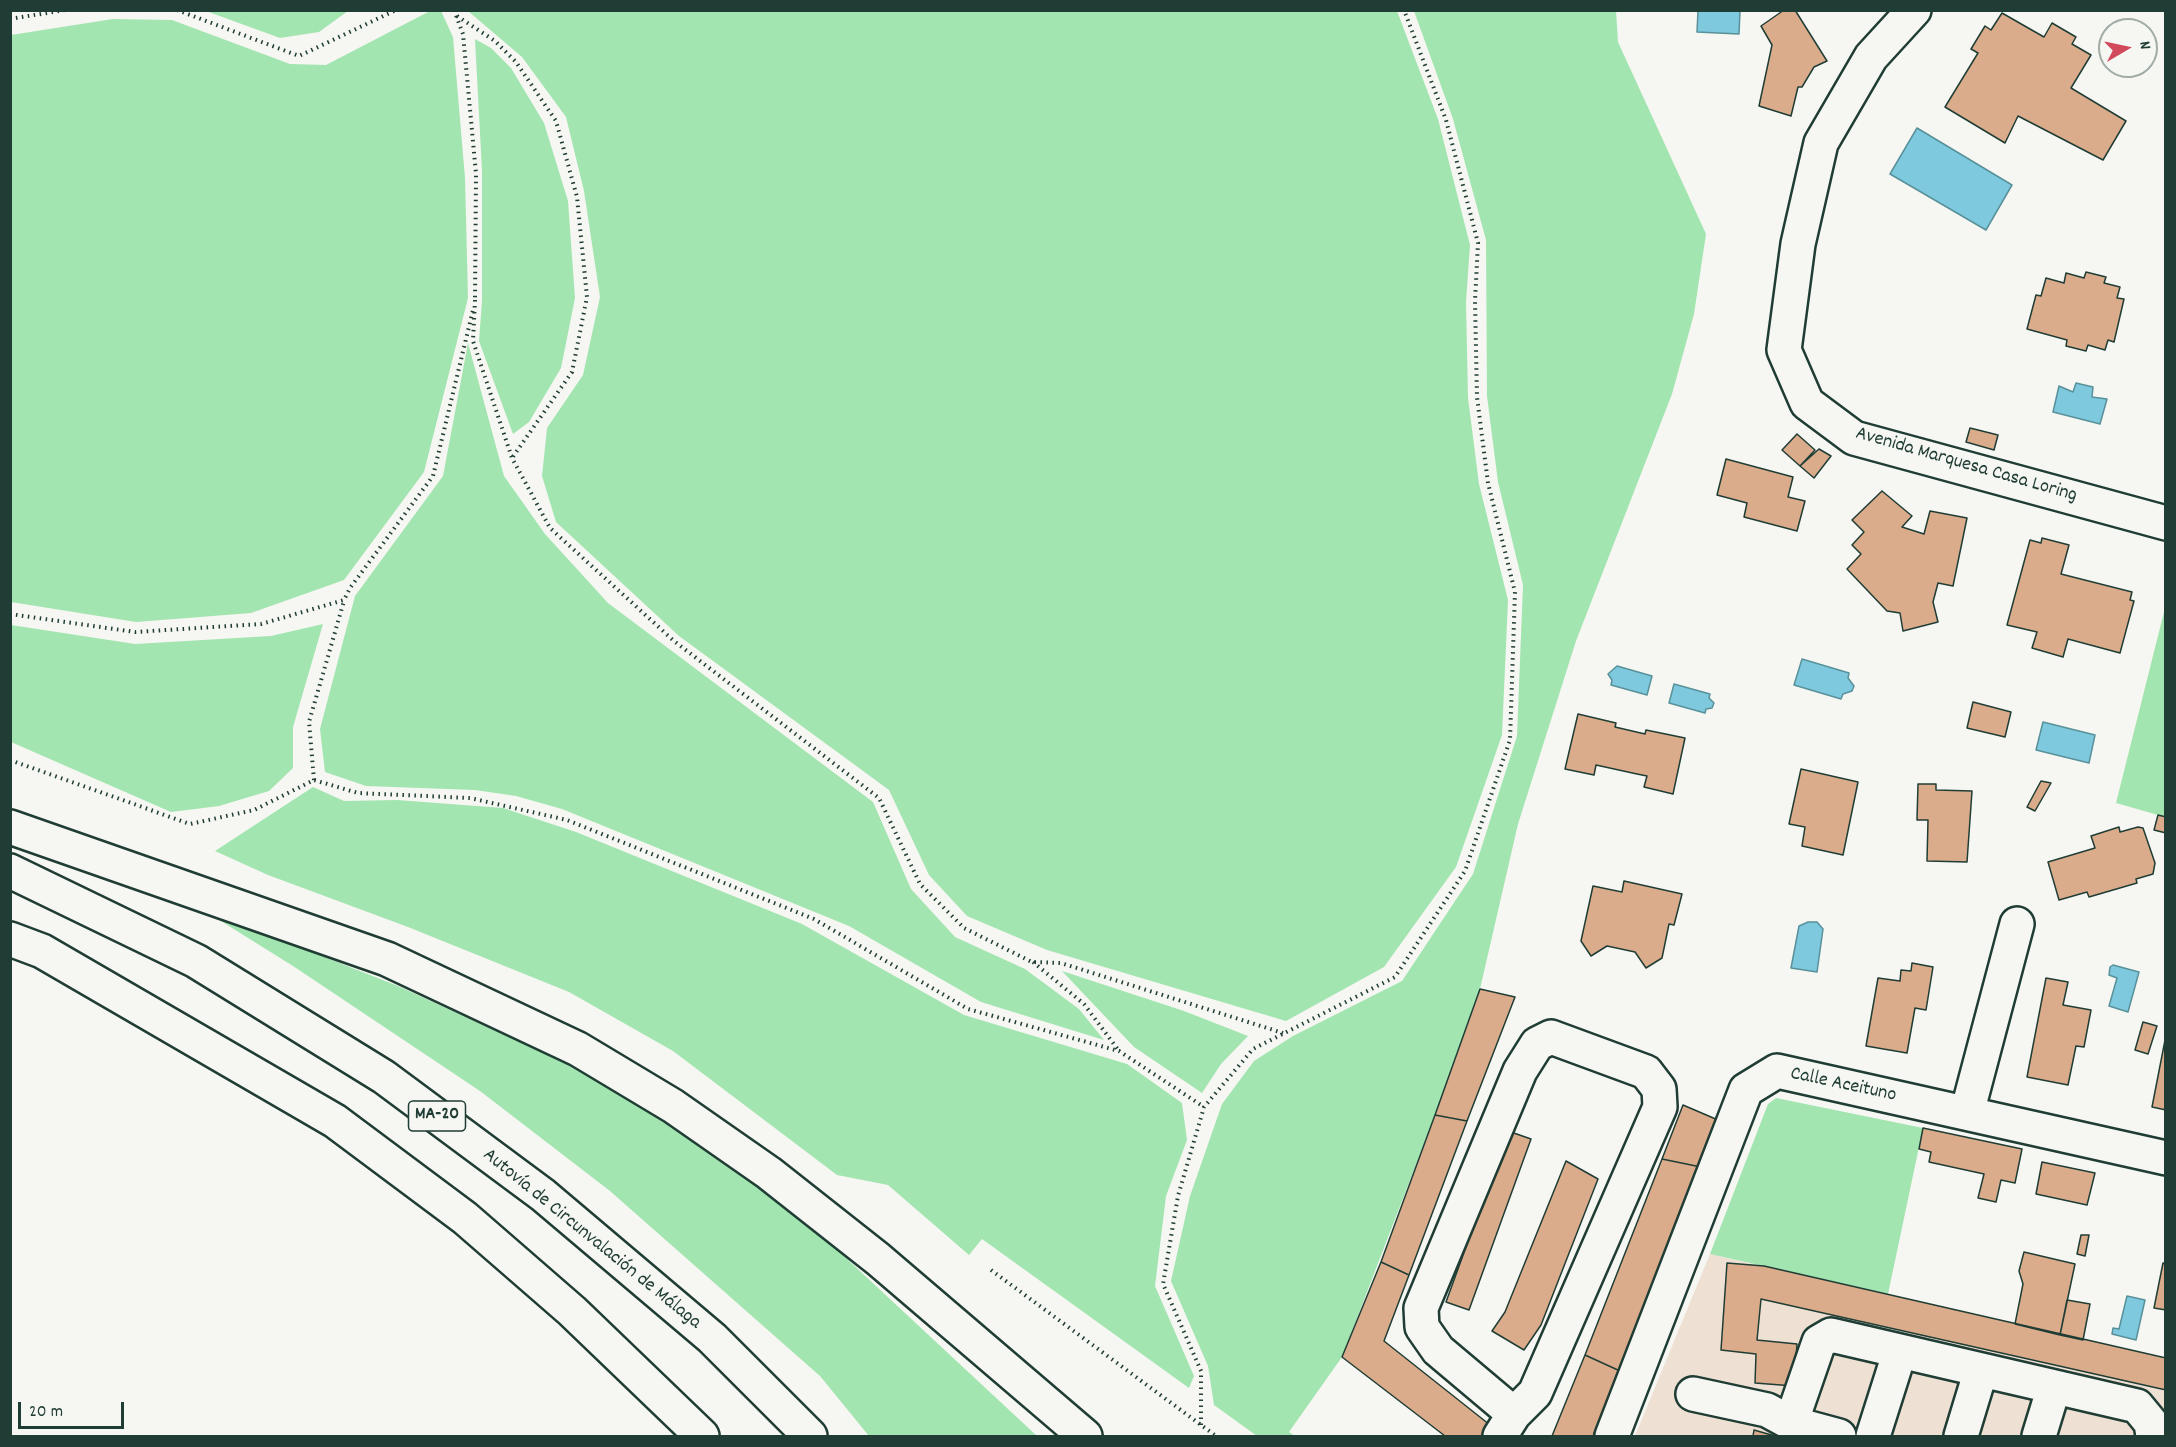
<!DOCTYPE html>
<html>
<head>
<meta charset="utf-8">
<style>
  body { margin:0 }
  #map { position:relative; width:2176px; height:1447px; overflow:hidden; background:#f6f6f2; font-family:Dekko,sans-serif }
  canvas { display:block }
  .frame { position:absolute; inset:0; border:12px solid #1f3d34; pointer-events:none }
  .north { position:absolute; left:2098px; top:18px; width:60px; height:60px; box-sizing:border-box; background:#f6f6f2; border:2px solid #a0aca6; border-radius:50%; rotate:81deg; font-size:16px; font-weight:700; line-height:24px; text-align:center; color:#1f3d34 }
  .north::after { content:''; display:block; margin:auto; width:21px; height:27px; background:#d1495b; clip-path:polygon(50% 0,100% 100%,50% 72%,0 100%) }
  .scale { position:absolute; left:18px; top:1402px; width:106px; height:27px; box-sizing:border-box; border:3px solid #1f3d34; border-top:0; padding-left:8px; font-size:18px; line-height:21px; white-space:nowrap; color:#1f3d34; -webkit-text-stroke:4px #f6f6f2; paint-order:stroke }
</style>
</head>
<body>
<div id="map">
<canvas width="2176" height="1447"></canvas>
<div class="frame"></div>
<div class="north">N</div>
<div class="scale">20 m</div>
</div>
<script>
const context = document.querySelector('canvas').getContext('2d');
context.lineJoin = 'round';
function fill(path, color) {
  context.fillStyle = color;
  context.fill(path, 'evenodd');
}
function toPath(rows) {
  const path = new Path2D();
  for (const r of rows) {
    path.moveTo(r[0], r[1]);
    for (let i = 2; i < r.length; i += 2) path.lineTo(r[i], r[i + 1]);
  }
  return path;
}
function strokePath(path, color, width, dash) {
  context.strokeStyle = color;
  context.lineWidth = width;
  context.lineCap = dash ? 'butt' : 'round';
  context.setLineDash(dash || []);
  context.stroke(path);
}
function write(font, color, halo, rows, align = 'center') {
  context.font = font + ' Dekko,sans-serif';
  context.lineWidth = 5;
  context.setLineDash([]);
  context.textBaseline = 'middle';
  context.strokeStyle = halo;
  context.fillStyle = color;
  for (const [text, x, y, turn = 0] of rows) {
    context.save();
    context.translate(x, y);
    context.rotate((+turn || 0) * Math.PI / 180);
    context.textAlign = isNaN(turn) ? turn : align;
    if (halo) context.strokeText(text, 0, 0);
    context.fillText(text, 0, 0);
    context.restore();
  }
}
fill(toPath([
  [1710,1254,2165,1358,2165,1436,1635,1436]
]), '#eee0d3');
fill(toPath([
  [206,11,348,11,319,32,280,38],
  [430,11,441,11,453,37,465,178,468,298,424,472,344,580,251,613,136,622,11,602,11,35,113,19,172,20,290,64,326,65],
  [468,11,1397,11,1438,119,1470,245,1466,302,1468,398,1479,484,1508,600,1502,735,1456,867,1384,967,1286,1021,1047,950,967,916,929,875,889,790,679,636,556,522,542,476,547,428,583,375,600,297,584,191,566,117,522,57],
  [1414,11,1616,11,1618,42,1706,234,1694,314,1672,394,1576,641,1518,824,1480,989,1435,1115,1342,1357,1289,1432,1295,1436,1257,1436,1214,1405,1208,1366,1171,1281,1190,1196,1222,1104,1254,1061,1293,1036,1402,981,1473,874,1517,736,1523,585,1498,482,1487,396,1486,240,1453,119],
  [475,39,491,48,511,68,544,123,568,201,575,298,561,368,529,422,513,434,479,341,482,301,482,171],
  [468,343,504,476,545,534,608,603,873,802,911,889,955,937,1025,969,1079,1009,1104,1040,981,1002,849,926,562,809,516,796,475,790,366,786,325,772,320,729,355,596,443,476],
  [2165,608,2165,817,2116,803],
  [323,624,293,727,293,768,269,791,219,806,171,812,11,742,11,625,135,644,271,636],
  [313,787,344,801,397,800,503,808,576,832,802,924,964,1015,1127,1064,1182,1103,1187,1140,1166,1196,1155,1286,1194,1376,1189,1388,982,1239,969,1255,888,1185,837,1175,673,1051,569,992,408,927,268,875,215,851],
  [200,908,398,986,568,1064,690,1137,789,1205,1037,1436,869,1436,820,1376,610,1191,480,1091,293,966],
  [1062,971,1184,1011,1248,1036,1221,1064,1202,1093,1134,1047],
  [1776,1098,1923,1128,1888,1294,1710,1254,1768,1104]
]), '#a3e5b0');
const water = toPath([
  [1698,11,1740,11,1739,34,1697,32,1698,11],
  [1917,128,2012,185,1986,230,1890,174,1917,128],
  [2076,383,2093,387,2092,397,2107,399,2100,424,2053,412,2059,386,2073,392,2076,383],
  [1802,659,1849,673,1848,678,1854,686,1852,691,1843,694,1841,699,1794,685,1802,659],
  [1617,666,1652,676,1647,695,1611,685,1612,680,1608,674,1617,666],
  [1674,684,1710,694,1709,698,1714,703,1712,708,1706,709,1705,713,1669,703,1674,684],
  [2043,722,2095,735,2089,763,2036,750,2043,722],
  [1808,922,1817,922,1823,929,1817,972,1791,968,1799,926,1808,922],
  [2113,965,2139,972,2128,1012,2109,1006,2117,978,2109,975,2110,967,2113,965],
  [2127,1296,2145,1300,2136,1340,2112,1334,2113,1328,2119,1329,2127,1296]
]);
fill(water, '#7ec9de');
strokePath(water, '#58919a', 1.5);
const building = toPath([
  [1784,10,1795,10,1827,61,1814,67,1802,87,1798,87,1791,116,1759,106,1772,45,1761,26,1784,10],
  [2002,13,2044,37,2052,23,2076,37,2072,44,2091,55,2071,88,2126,121,2103,160,2018,116,2005,143,1945,107,1978,53,1971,49,1985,26,1991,30,2002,13],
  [2086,272,2106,277,2104,283,2120,287,2117,298,2124,299,2114,342,2108,340,2105,350,2088,345,2086,351,2066,346,2067,340,2027,329,2036,295,2041,296,2046,278,2064,283,2066,273,2084,278,2086,272],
  [1970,428,1998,435,1994,450,1966,442,1970,428],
  [1797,434,1815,450,1800,466,1782,450,1797,434],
  [1819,449,1831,456,1814,478,1800,466,1819,449],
  [1726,459,1793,477,1788,497,1805,501,1797,531,1744,517,1747,503,1717,495,1726,459],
  [1882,491,1912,516,1902,527,1924,534,1930,511,1967,518,1953,586,1938,583,1933,602,1938,622,1903,631,1900,613,1887,611,1847,569,1861,554,1852,545,1864,532,1852,520,1882,491],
  [2042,538,2069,545,2061,574,2132,592,2130,600,2134,601,2120,653,2068,639,2063,657,2032,648,2037,632,2007,625,2030,540,2041,543,2042,538],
  [1973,702,2011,712,2005,737,1967,728,1973,702],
  [1578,714,1616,723,1615,727,1645,734,1646,730,1685,738,1673,794,1644,787,1647,776,1637,774,1596,765,1594,775,1565,769,1578,714],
  [1801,769,1858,782,1843,855,1802,846,1805,827,1789,824,1801,769],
  [2041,781,2051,783,2035,811,2027,807,2041,781],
  [1918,784,1936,784,1936,790,1972,791,1967,862,1927,861,1928,820,1917,820,1918,784],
  [2158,815,2166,817,2166,833,2154,830,2158,815],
  [2119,827,2120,832,2138,827,2143,828,2155,863,2153,874,2136,879,2137,883,2089,897,2087,892,2059,900,2048,862,2095,848,2091,836,2119,827],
  [1624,881,1682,894,1674,925,1669,924,1662,958,1646,968,1635,952,1607,946,1591,956,1581,941,1593,886,1622,892,1624,881],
  [1912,963,1933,967,1926,1010,1915,1008,1907,1053,1866,1046,1878,978,1900,981,1901,970,1911,971,1912,963],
  [2046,978,2068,982,2063,1005,2091,1010,2084,1047,2076,1046,2068,1085,2027,1077,2046,978],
  [1480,989,1515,997,1467,1121,1435,1115,1480,989],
  [2143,1022,2157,1026,2148,1054,2135,1050,2143,1022],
  [2166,1035,2166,1110,2152,1107,2166,1035],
  [1683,1105,1718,1120,1701,1167,1662,1159,1683,1105],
  [1435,1115,1467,1121,1409,1275,1381,1262,1435,1115],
  [1923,1128,2022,1149,2015,1183,2001,1180,1996,1202,1978,1198,1984,1174,1929,1162,1931,1152,1919,1149,1923,1128],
  [1508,1131,1531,1139,1469,1310,1446,1302,1508,1131],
  [1662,1159,1701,1167,1620,1371,1585,1355,1662,1159],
  [1566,1161,1598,1179,1541,1325,1524,1350,1492,1331,1505,1312,1566,1161],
  [2042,1162,2095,1173,2087,1205,2036,1194,2042,1162],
  [2081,1235,2089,1235,2085,1256,2077,1254,2081,1235],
  [2024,1252,2075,1264,2060,1335,2015,1324,2023,1284,2019,1271,2024,1252],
  [1381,1262,1409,1275,1384,1341,1490,1425,1481,1436,1445,1436,1342,1357,1381,1262],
  [1727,1263,1764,1266,2166,1358,2166,1390,1761,1299,1757,1340,1797,1344,1794,1386,1755,1383,1756,1354,1721,1350,1727,1263],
  [2163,1263,2166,1264,2166,1310,2154,1308,2163,1263],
  [2067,1300,2090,1304,2083,1340,2060,1335,2067,1300],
  [1585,1355,1620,1371,1593,1436,1552,1436,1585,1355],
  [1754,1430,1775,1436,1753,1436,1754,1430]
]);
fill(building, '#dbac8c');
strokePath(building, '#1f3d34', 1.5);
const minor = toPath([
  [1914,10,1871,57,1821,143,1798,244,1784,350,1807,403,1854,438,2166,523],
  [1967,1113,2017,924],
  [1693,1394,1767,1410,1791,1423,1839,1436],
  [1791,1423,1819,1342,1831,1335,2137,1406,2151,1423,2153,1436],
  [1500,1436,1514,1414,1535,1393,1660,1107,1659,1089,1646,1072,1551,1037,1537,1044,1520,1071,1421,1308,1422,1327,1438,1350,1514,1414],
  [1612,1436,1746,1090,1777,1071,2166,1158],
  [1873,1436,1900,1351],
  [1961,1436,1981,1370],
  [2039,1436,2054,1387]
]);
const highway = toPath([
  [10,827,387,959,578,1049,673,1106,769,1173,878,1259,1085,1436],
  [10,871,196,961,384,1077,543,1195,712,1338,810,1436],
  [10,939,42,951,335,1121,465,1218,572,1311,702,1436]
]);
strokePath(minor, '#1f3d34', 38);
strokePath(highway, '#1f3d34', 38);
strokePath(toPath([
  [177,10,299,56,396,10],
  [454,10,463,34,476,174,475,300],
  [457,16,495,41,516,62,556,121,577,197,587,297,572,372,512,458],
  [10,19,65,10],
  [475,300,473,341,512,458,550,528,674,641,879,798,920,884,964,928,1032,962,1061,963,1283,1033],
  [10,614,135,632,261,624,344,600,350,588,433,476,473,310],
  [10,760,190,824,254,810,314,780,358,793,470,798,567,820,814,919,968,1009,1119,1051,1204,1107],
  [314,780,309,722,344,601],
  [1033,962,1084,1004,1119,1051],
  [991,1270,1216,1436],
  [1201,1425,1201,1371,1163,1284,1178,1196,1204,1107,1253,1049,1395,977,1465,871,1510,740,1515,592,1488,483,1477,397,1475,301,1478,243,1446,120,1404,10]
]), '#1f3d34', 4, [1.5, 4.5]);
strokePath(minor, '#f6f6f2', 33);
strokePath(highway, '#f6f6f2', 33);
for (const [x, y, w] of [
  [437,1116,57]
]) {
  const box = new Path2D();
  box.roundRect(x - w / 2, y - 15, w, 30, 4.5);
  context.fillStyle = '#f6f6f2';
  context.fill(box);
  strokePath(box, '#1f3d34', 1.5);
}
write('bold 18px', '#1f3d34', null, [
  ["MA-20",437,1116]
]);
write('20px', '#1f3d34', '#f6f6f2', [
  ["Avenida Marquesa Casa Loring",1966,466,16],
  ["Calle Aceituno",1843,1086,12],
  ["Autovía de Circunvalación de Málaga",591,1240,39]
]);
</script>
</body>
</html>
